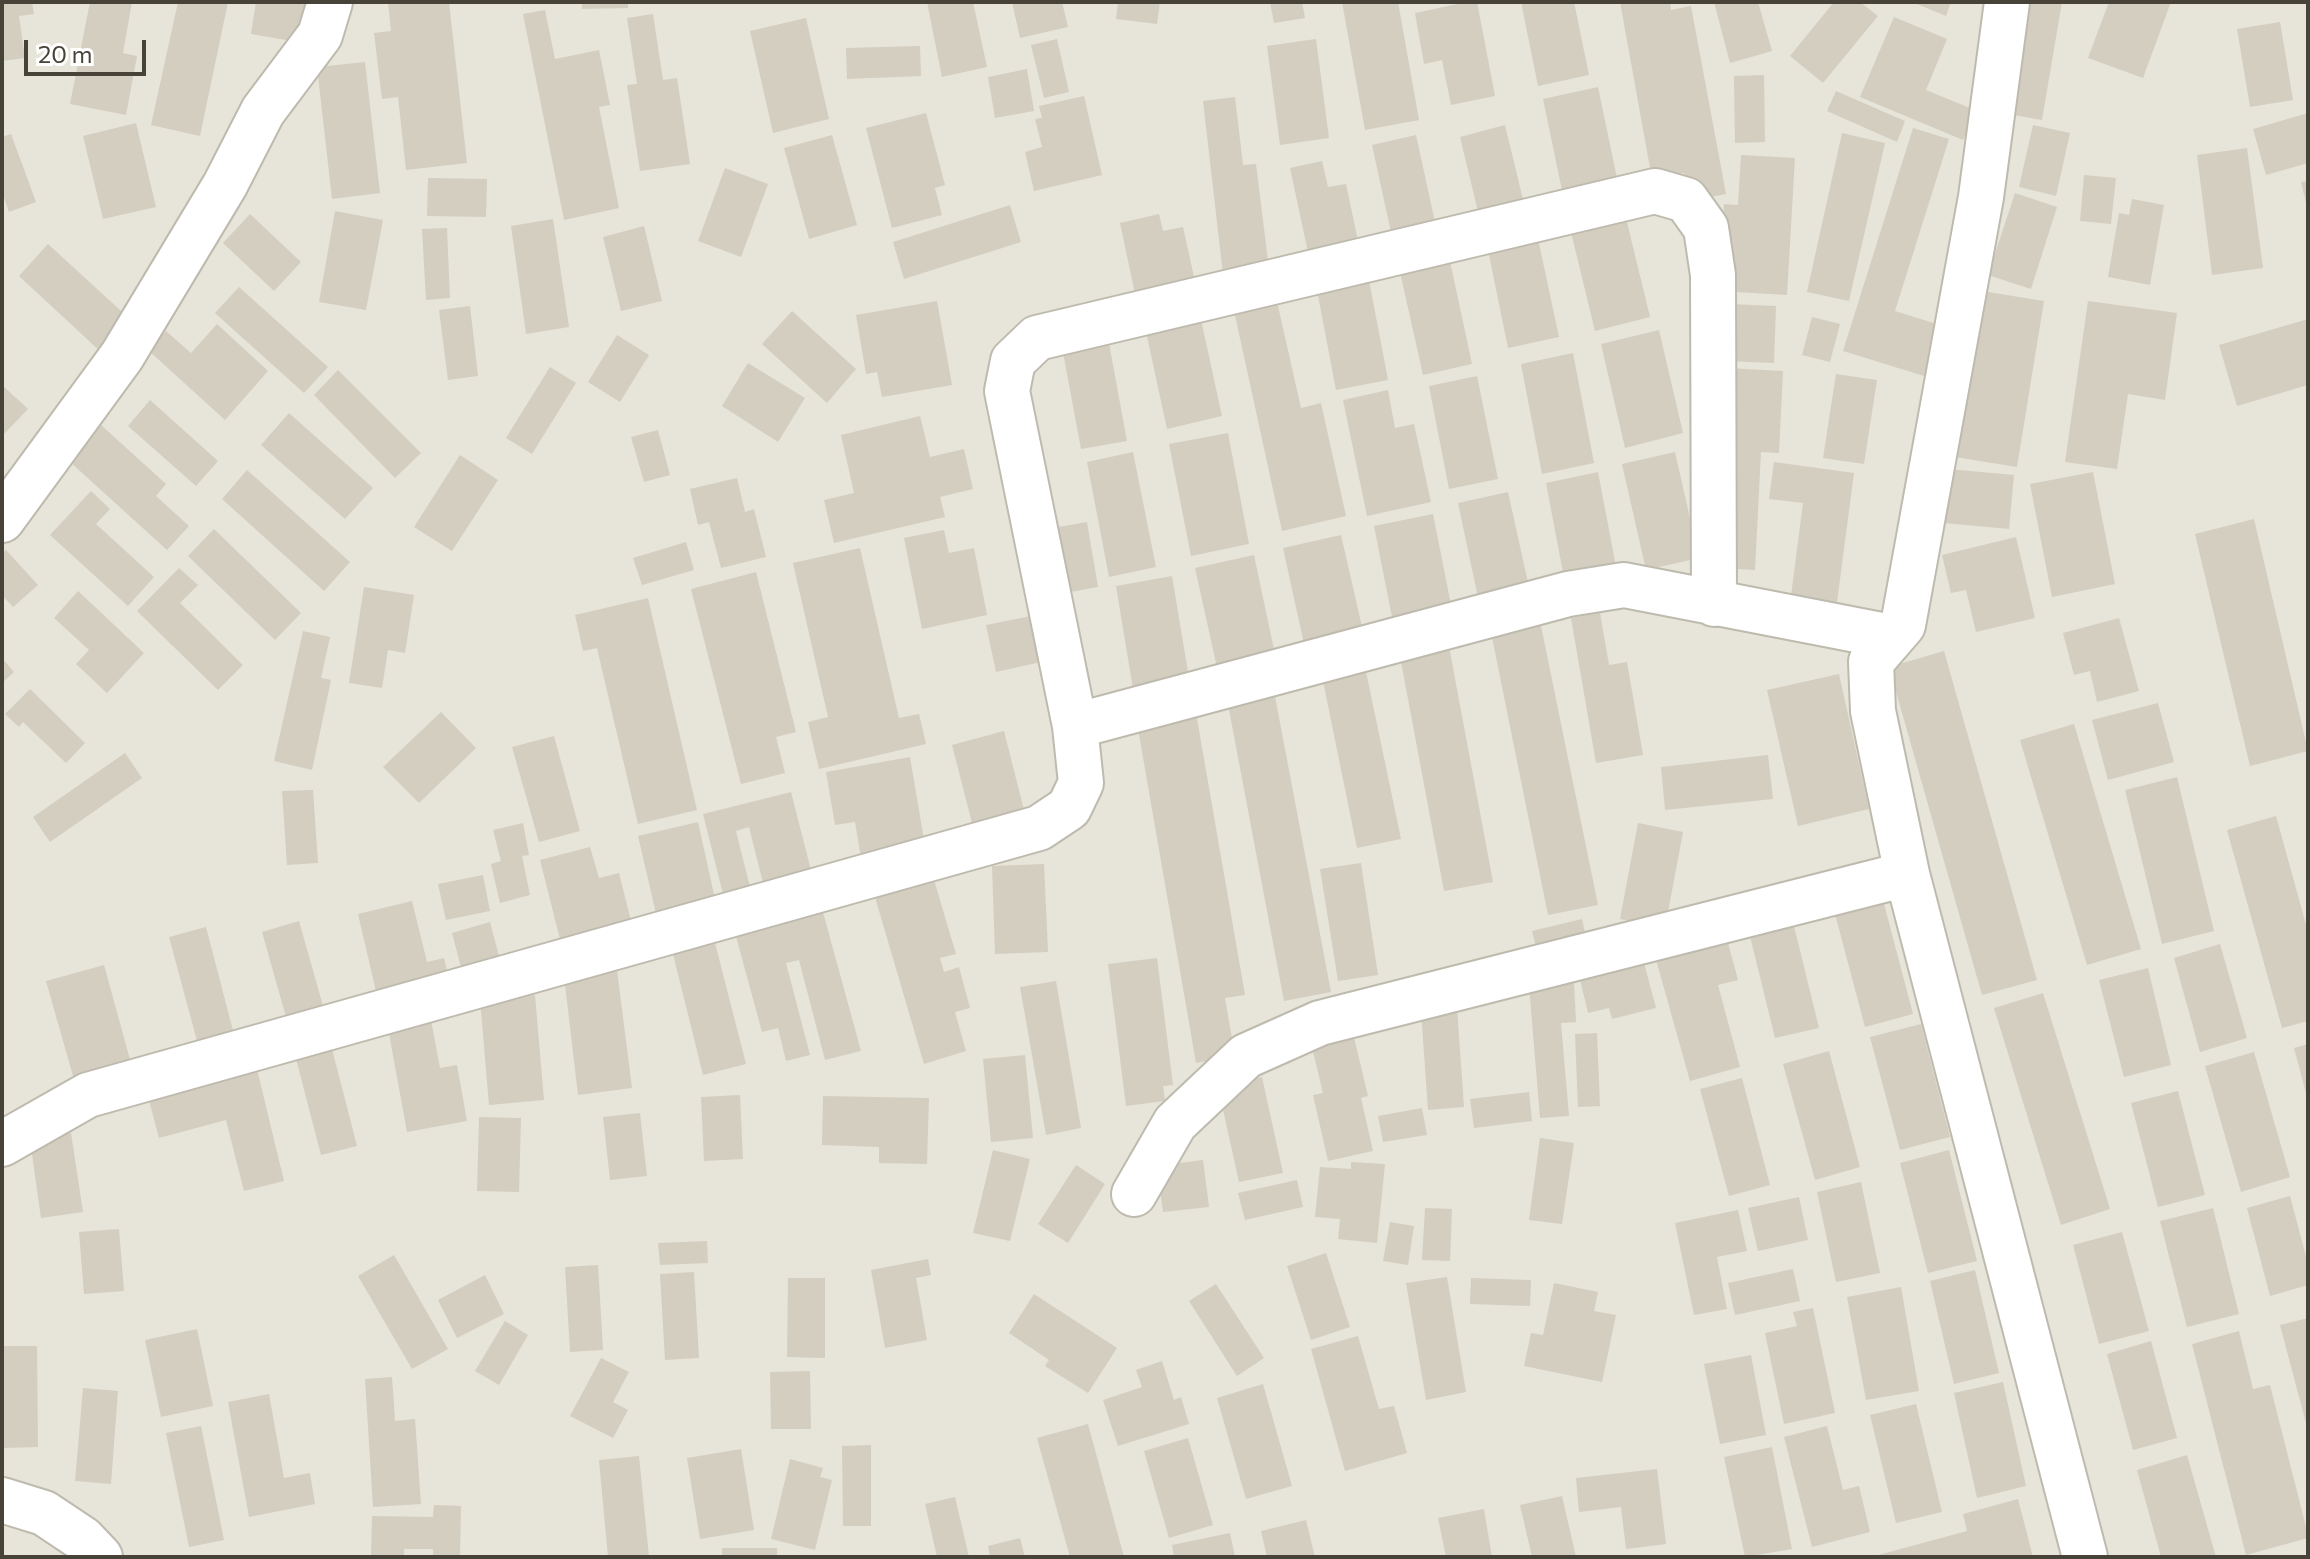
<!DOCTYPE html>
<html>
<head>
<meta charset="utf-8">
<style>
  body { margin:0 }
  #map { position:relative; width:2310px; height:1559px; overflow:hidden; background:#f4f2eb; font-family:Commissioner,sans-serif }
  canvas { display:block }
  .frame { position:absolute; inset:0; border:4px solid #474339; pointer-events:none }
  .scale { position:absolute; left:24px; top:40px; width:122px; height:36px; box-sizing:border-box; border:4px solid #474339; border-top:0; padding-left:10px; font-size:24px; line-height:28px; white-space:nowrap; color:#474339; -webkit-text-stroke:6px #fff; paint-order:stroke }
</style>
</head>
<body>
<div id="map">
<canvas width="2310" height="1559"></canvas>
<div class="frame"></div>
<div class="scale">20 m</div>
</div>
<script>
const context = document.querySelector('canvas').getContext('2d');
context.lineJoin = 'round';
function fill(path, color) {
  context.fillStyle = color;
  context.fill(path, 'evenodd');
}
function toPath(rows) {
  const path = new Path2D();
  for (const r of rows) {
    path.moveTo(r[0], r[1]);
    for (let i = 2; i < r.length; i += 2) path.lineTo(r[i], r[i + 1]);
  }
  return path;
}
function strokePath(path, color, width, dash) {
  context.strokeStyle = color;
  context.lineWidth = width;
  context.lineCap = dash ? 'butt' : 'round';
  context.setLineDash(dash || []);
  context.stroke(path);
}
fill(toPath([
  [2,2,2308,2,2308,1557,2,1557]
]), '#e7e4d9');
fill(toPath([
  [2,2,32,2,34,14,19,16,25,58,2,61],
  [90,2,132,2,123,53,137,56,126,115,70,104],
  [178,2,228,2,200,136,151,125],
  [256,2,310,2,303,43,251,34],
  [388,2,449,2,467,163,406,170,398,97,382,99,374,33,391,31],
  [582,2,628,2,628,8,582,9],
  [927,2,973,2,987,67,942,77],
  [1012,2,1062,2,1068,27,1020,38],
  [1118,2,1160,2,1157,24,1116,19],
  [1270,2,1302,2,1305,18,1274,23],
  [1342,2,1398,2,1419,120,1365,130],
  [1467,2,1477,2,1495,96,1451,105,1442,60,1424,64,1415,13],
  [1521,2,1574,2,1589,75,1538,86],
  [1620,2,1670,2,1671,10,1691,6,1726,194,1690,201,1684,173,1652,179],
  [1714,2,1758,2,1772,51,1730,63],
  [1834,2,1860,2,1878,16,1823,83,1790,56],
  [1912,2,1951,2,1946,16],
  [2021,2,2062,2,2042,120,2002,113],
  [2109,2,2171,2,2143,78,2088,58],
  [545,10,555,59,599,50,610,105,599,107,619,208,564,220,523,14],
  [653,14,663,80,677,78,690,164,640,171,627,85,637,84,627,18],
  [1894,17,1947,39,1926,90,1975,110,1963,140,1860,97],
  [806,18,829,119,773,133,750,31],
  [2280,22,2293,100,2250,107,2237,29],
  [1057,39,1069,92,1044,98,1031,45],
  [1316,39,1329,138,1280,145,1267,46],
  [920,46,921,76,847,79,846,48],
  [365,62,380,193,332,199,317,67],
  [1027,69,1034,111,995,118,988,77],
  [1764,75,1765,142,1735,143,1734,76],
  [1598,87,1619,188,1564,200,1543,99],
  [1836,91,1905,121,1897,142,1827,111],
  [1084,96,1102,175,1034,191,1025,152,1042,147,1035,119,1042,118,1039,106],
  [1235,97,1243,165,1256,164,1270,277,1224,283,1203,101],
  [926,113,945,185,935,188,942,215,892,228,866,128],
  [2308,113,2308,163,2266,175,2253,129],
  [136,123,156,207,103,219,83,136],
  [1505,125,1526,212,1481,224,1460,137],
  [2033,125,2070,133,2056,196,2019,187],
  [1913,128,1949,139,1895,311,1940,325,1924,376,1843,351],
  [1842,133,1885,143,1849,301,1807,292],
  [11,134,36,202,9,212,2,192,2,137],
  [832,135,857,225,809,239,784,148],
  [1416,135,1438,236,1394,246,1372,145],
  [2247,148,2263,268,2212,275,2197,155],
  [1741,155,1795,158,1787,295,1719,291,1724,204,1738,205],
  [1322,161,1328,187,1346,184,1361,255,1311,266,1290,168],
  [725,168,768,184,741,257,698,241],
  [2084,175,2116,178,2111,224,2080,221],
  [428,178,487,179,486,217,427,216],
  [2308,181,2308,207,2307,207,2301,182],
  [2015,193,2057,207,2031,289,1988,275],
  [2132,199,2164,205,2150,285,2108,277,2119,213,2129,215],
  [1010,205,1021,242,904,279,893,242],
  [1624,210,1650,317,1595,331,1569,224],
  [335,211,383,220,366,310,319,302],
  [250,214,301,262,274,291,223,243],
  [1159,214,1163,231,1183,227,1198,295,1138,308,1120,223],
  [553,219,569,327,526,334,511,226],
  [644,226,662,301,621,311,603,237],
  [447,228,450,298,426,300,422,229],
  [1537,234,1559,337,1508,348,1487,245],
  [48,244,132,321,102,353,19,276],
  [1450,261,1472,364,1423,375,1400,272],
  [1368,275,1388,380,1336,390,1316,285],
  [239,287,328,367,304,393,215,313],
  [1982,291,2044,301,2017,467,1955,457],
  [1276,297,1301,408,1321,403,1346,516,1282,531,1233,306],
  [937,301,952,385,882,397,877,372,866,374,856,315],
  [2088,301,2177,313,2165,400,2128,394,2117,469,2065,462],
  [1731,304,1776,306,1774,363,1728,361],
  [470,306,478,376,448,380,439,310],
  [792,311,856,369,827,403,762,344],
  [1200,315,1222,416,1167,429,1145,327],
  [1812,317,1840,324,1830,362,1802,355],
  [2308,319,2308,385,2237,406,2219,345],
  [217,324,268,371,225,420,148,350,166,331,191,353],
  [1659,330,1683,433,1625,448,1601,344],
  [617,335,649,355,620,402,588,382],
  [1108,338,1127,441,1081,449,1062,347],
  [1573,353,1594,463,1542,474,1521,364],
  [748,363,805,398,778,442,722,406],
  [550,367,576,383,532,454,506,438],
  [1728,368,1783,371,1779,453,1761,452,1755,570,1718,568],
  [338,370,421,453,395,478,314,395],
  [1836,374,1877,380,1864,464,1823,458],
  [1477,376,1498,479,1449,489,1429,386],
  [2,385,28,409,4,434,2,431],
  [1388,390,1395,428,1414,424,1431,502,1367,516,1343,400],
  [150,400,218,461,196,486,128,426],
  [289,413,373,488,345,519,261,445],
  [920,416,930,457,964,449,973,489,940,497,945,517,834,543,824,500,854,493,841,435],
  [101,425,166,484,156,496,189,526,167,550,69,461],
  [658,430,670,475,644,482,631,437],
  [1228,433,1249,544,1191,556,1169,444],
  [1133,452,1156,567,1109,577,1087,462],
  [1675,452,1699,558,1646,570,1622,464],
  [460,455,498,480,452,551,414,527],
  [1774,462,1854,473,1835,617,1789,611,1803,503,1769,499],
  [1949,469,2014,475,2009,529,1944,523],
  [247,470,350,562,324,591,222,499],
  [1598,472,1617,572,1565,583,1546,483],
  [2093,472,2115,584,2052,597,2030,484],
  [737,478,745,512,754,509,766,557,721,568,709,522,698,525,690,489],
  [91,491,110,509,96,524,154,577,128,606,50,535],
  [1508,492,1531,596,1480,607,1458,503],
  [1433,514,1453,615,1394,627,1374,526],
  [2254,519,2308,751,2250,766,2195,534],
  [1087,522,1098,587,1059,594,1047,529],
  [214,529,301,613,275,640,188,556],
  [944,530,949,553,974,548,987,615,922,629,904,538],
  [1341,535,1365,640,1306,653,1283,548],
  [2016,537,2035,618,1976,632,1966,590,1951,593,1942,555],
  [686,542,694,570,642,585,633,558],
  [860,548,899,718,919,714,926,744,819,769,808,722,828,717,793,563],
  [6,550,38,585,13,607,2,595,2,554],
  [1254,555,1276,659,1218,672,1195,568],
  [179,568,198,585,180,603,243,665,218,690,137,611],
  [756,572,796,732,776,737,785,773,741,784,691,589],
  [1172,576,1190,684,1134,695,1116,586],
  [364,587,414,595,405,653,388,650,382,688,349,683],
  [78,591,144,653,107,693,76,664,89,650,54,618],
  [648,598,697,810,638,824,597,648,583,651,575,615],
  [1600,613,1609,665,1627,662,1643,755,1596,763,1571,618],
  [1041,614,1050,660,996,672,986,625],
  [1539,616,1598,905,1548,915,1490,627],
  [2119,618,2139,691,2097,702,2090,671,2074,675,2063,633],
  [303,631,330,637,321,678,331,680,312,770,274,761],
  [1448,641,1493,882,1444,891,1399,651],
  [1944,651,2037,980,1982,995,1889,667],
  [2,658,14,672,2,683],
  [1365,667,1401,839,1357,848,1322,676],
  [1839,674,1869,809,1798,826,1767,690],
  [30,689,85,743,66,763,23,722,19,727,5,714],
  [1274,691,1331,992,1284,1001,1227,699],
  [2158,703,2174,762,2108,780,2092,720],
  [1195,707,1245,995,1225,998,1235,1056,1196,1063,1136,717],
  [441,712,476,748,419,803,383,767],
  [2074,724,2141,949,2087,965,2020,740],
  [1004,731,1025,814,973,827,952,745],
  [554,736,580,831,539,842,512,747],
  [125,753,142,778,50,842,33,817],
  [1768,755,1773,799,1665,810,1661,767],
  [910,757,925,846,861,858,855,822,835,825,826,772],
  [2177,777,2214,931,2162,944,2125,790],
  [313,790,318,863,287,865,282,791],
  [791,792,813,878,765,891,749,827,736,831,752,895,725,902,703,814],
  [2276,816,2308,932,2308,1021,2282,1028,2227,830],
  [698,822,717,908,658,922,638,836],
  [523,823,529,855,522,856,530,895,500,903,491,864,501,861,493,830],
  [1638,823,1683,832,1665,928,1620,919],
  [590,847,599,878,619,873,633,929,562,947,540,860],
  [1361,863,1378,975,1338,981,1320,869],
  [1044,864,1048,952,995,954,992,866],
  [931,870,956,954,940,958,944,972,959,967,970,1008,955,1012,966,1051,924,1064,872,887],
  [483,875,490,911,446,920,438,884],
  [1883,900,1913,1014,1865,1027,1835,914],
  [412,901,427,962,444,958,451,988,379,1004,358,914],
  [821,905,861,1051,825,1060,799,960,786,963,810,1055,786,1061,778,1028,762,1032,734,929],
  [1582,919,1588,947,1539,959,1532,931],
  [299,921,327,1020,290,1031,262,932],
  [490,922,503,971,465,982,452,933],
  [1793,922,1819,1028,1775,1038,1749,932],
  [206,927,236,1042,200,1052,169,937],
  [713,935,746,1064,703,1075,671,946],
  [1726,935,1738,980,1718,985,1740,1067,1690,1081,1655,956],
  [2220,944,2247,1038,2200,1052,2174,958],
  [1157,958,1173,1085,1163,1086,1165,1101,1126,1106,1108,964],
  [1643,959,1656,1008,1612,1019,1609,1008,1588,1013,1579,975],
  [104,965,132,1067,75,1083,46,981],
  [2148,968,2171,1065,2124,1077,2099,980],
  [617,970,632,1088,578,1095,564,976],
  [1056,981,1081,1128,1046,1135,1020,987],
  [1574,982,1576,1022,1561,1023,1569,1116,1540,1118,1529,985],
  [2043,993,2110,1209,2061,1225,1994,1008],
  [535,995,544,1100,489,1105,480,999],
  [1457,1008,1464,1107,1428,1110,1421,1011],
  [431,1020,440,1068,457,1065,467,1121,407,1132,388,1028],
  [1921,1024,1950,1137,1900,1150,1870,1037],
  [1353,1033,1368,1096,1361,1098,1373,1151,1328,1161,1313,1095,1323,1093,1311,1043],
  [1597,1033,1600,1106,1578,1107,1575,1034],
  [2308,1044,2308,1097,2307,1097,2294,1048],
  [331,1045,357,1146,321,1155,295,1055],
  [1829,1051,1860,1167,1815,1180,1783,1064],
  [2254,1052,2290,1177,2241,1192,2205,1066],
  [1025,1055,1033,1138,991,1142,983,1059],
  [256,1065,284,1181,244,1191,226,1120,159,1138,147,1093],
  [1262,1077,1283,1173,1239,1182,1218,1087],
  [1742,1078,1770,1185,1729,1196,1700,1089],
  [2178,1091,2205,1195,2158,1207,2131,1103],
  [1529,1092,1532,1121,1474,1128,1470,1099],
  [740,1095,743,1159,704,1161,701,1097],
  [823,1096,929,1098,927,1164,879,1163,879,1147,822,1145],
  [1422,1108,1427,1135,1383,1142,1378,1116],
  [640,1113,647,1176,610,1180,603,1117],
  [479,1117,521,1118,519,1192,477,1191],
  [71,1133,83,1212,41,1218,30,1140],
  [1540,1138,1574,1143,1562,1224,1529,1220],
  [993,1150,1030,1159,1010,1241,973,1233],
  [1949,1150,1977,1261,1928,1273,1900,1163],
  [1203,1160,1209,1207,1163,1212,1157,1166],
  [1351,1162,1385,1164,1377,1243,1338,1239,1340,1219,1315,1217,1320,1167,1351,1169],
  [1076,1165,1105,1184,1068,1243,1038,1224],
  [1297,1180,1303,1207,1245,1220,1238,1193],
  [1861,1182,1880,1273,1836,1282,1817,1192],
  [2290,1196,2308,1264,2308,1285,2270,1296,2247,1208],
  [1799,1197,1808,1240,1758,1251,1748,1208],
  [1425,1208,1452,1209,1450,1261,1422,1260],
  [2213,1208,2239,1314,2187,1327,2160,1221],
  [1738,1210,1747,1251,1717,1257,1727,1309,1694,1315,1675,1223],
  [1390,1222,1414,1226,1408,1265,1383,1261],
  [119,1229,124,1291,84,1294,79,1232],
  [2122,1232,2149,1331,2099,1344,2073,1245],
  [707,1241,708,1263,660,1265,658,1243],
  [1326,1253,1350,1327,1311,1340,1287,1266],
  [394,1255,448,1349,412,1369,358,1276],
  [928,1259,931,1275,916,1278,927,1340,885,1348,871,1270],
  [598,1265,603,1350,570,1352,565,1267],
  [1793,1269,1800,1301,1735,1315,1728,1283],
  [1975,1270,1999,1373,1954,1384,1930,1281],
  [694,1272,699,1358,665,1360,660,1274],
  [485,1275,504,1314,457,1338,438,1300],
  [1447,1277,1466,1392,1426,1400,1406,1283],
  [788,1278,825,1278,825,1358,787,1357],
  [1471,1278,1531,1280,1530,1306,1470,1304],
  [1554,1283,1598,1292,1594,1311,1616,1315,1602,1382,1524,1366,1531,1333,1543,1335],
  [1216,1284,1264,1358,1237,1376,1189,1301],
  [1901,1287,1919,1391,1866,1400,1847,1297],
  [1034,1294,1117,1348,1088,1393,1045,1366,1049,1360,1009,1333],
  [1813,1308,1835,1413,1784,1424,1765,1333,1797,1326,1793,1312],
  [2308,1318,2308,1427,2307,1427,2280,1325],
  [505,1321,528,1335,499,1385,475,1371],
  [197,1329,213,1406,161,1417,145,1340],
  [2239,1331,2253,1389,2270,1385,2308,1535,2308,1538,2246,1555,2192,1344],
  [1358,1336,1379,1409,1394,1406,1407,1453,1345,1471,1311,1349],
  [2151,1341,2177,1438,2133,1450,2107,1354],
  [2,1346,37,1346,38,1447,2,1448],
  [1751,1355,1766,1435,1720,1444,1704,1364],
  [601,1358,629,1372,613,1402,628,1410,613,1438,570,1416],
  [1162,1361,1174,1400,1181,1397,1189,1424,1118,1446,1103,1400,1142,1387,1136,1370],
  [810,1371,811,1429,771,1429,770,1372],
  [392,1377,395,1421,415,1419,421,1504,373,1507,365,1379],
  [2003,1382,2026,1486,1977,1498,1954,1393],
  [1263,1384,1292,1486,1246,1499,1217,1398],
  [83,1388,118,1391,111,1484,75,1481],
  [269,1394,284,1478,310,1473,315,1504,249,1517,228,1402],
  [1916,1404,1942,1512,1896,1523,1870,1415],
  [1088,1424,1124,1557,1070,1557,1037,1438],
  [201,1426,224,1540,189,1547,166,1433],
  [1827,1426,1843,1490,1859,1486,1870,1532,1812,1547,1784,1437],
  [1188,1438,1213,1525,1169,1538,1144,1451],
  [871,1445,871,1526,843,1526,842,1446],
  [1772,1447,1792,1549,1745,1557,1724,1457],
  [741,1449,754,1530,700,1539,687,1458],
  [2187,1455,2216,1557,2161,1557,2137,1470],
  [639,1456,649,1557,608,1557,599,1460],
  [790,1459,823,1468,820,1477,832,1480,815,1550,771,1539],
  [1657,1469,1666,1544,1626,1549,1621,1507,1579,1512,1576,1478],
  [1562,1496,1576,1557,1532,1557,1520,1505],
  [955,1497,969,1557,937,1557,925,1504],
  [2018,1499,2033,1557,1871,1557,1967,1531,1963,1514],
  [434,1505,461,1506,460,1557,433,1557,433,1549,404,1549,404,1557,371,1557,372,1516,433,1517],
  [1484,1509,1492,1557,1446,1557,1438,1518],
  [1306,1520,1315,1557,1267,1557,1261,1531],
  [1230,1533,1235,1557,1174,1557,1172,1545],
  [1020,1538,1025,1557,990,1557,988,1546],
  [722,1548,777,1548,777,1557,722,1557]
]), '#d4cec1');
const minor = toPath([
  [2007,2,1981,197,1903,625,1871,662,1873,711,1907,874,2085,1557],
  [2,520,122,356,225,185,263,111,320,35,330,2],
  [1075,726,1568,594,1624,585,1892,637],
  [2,1144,88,1095,1039,828,1069,808,1081,783,1075,726,1007,391,1013,361,1037,338,1655,191,1686,200,1706,228,1713,275,1714,604],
  [1134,1194,1175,1123,1246,1056,1320,1023,1907,874],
  [2,1500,44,1513,83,1539,100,1557]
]);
strokePath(minor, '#bebaae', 48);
strokePath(minor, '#fff', 44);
</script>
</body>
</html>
